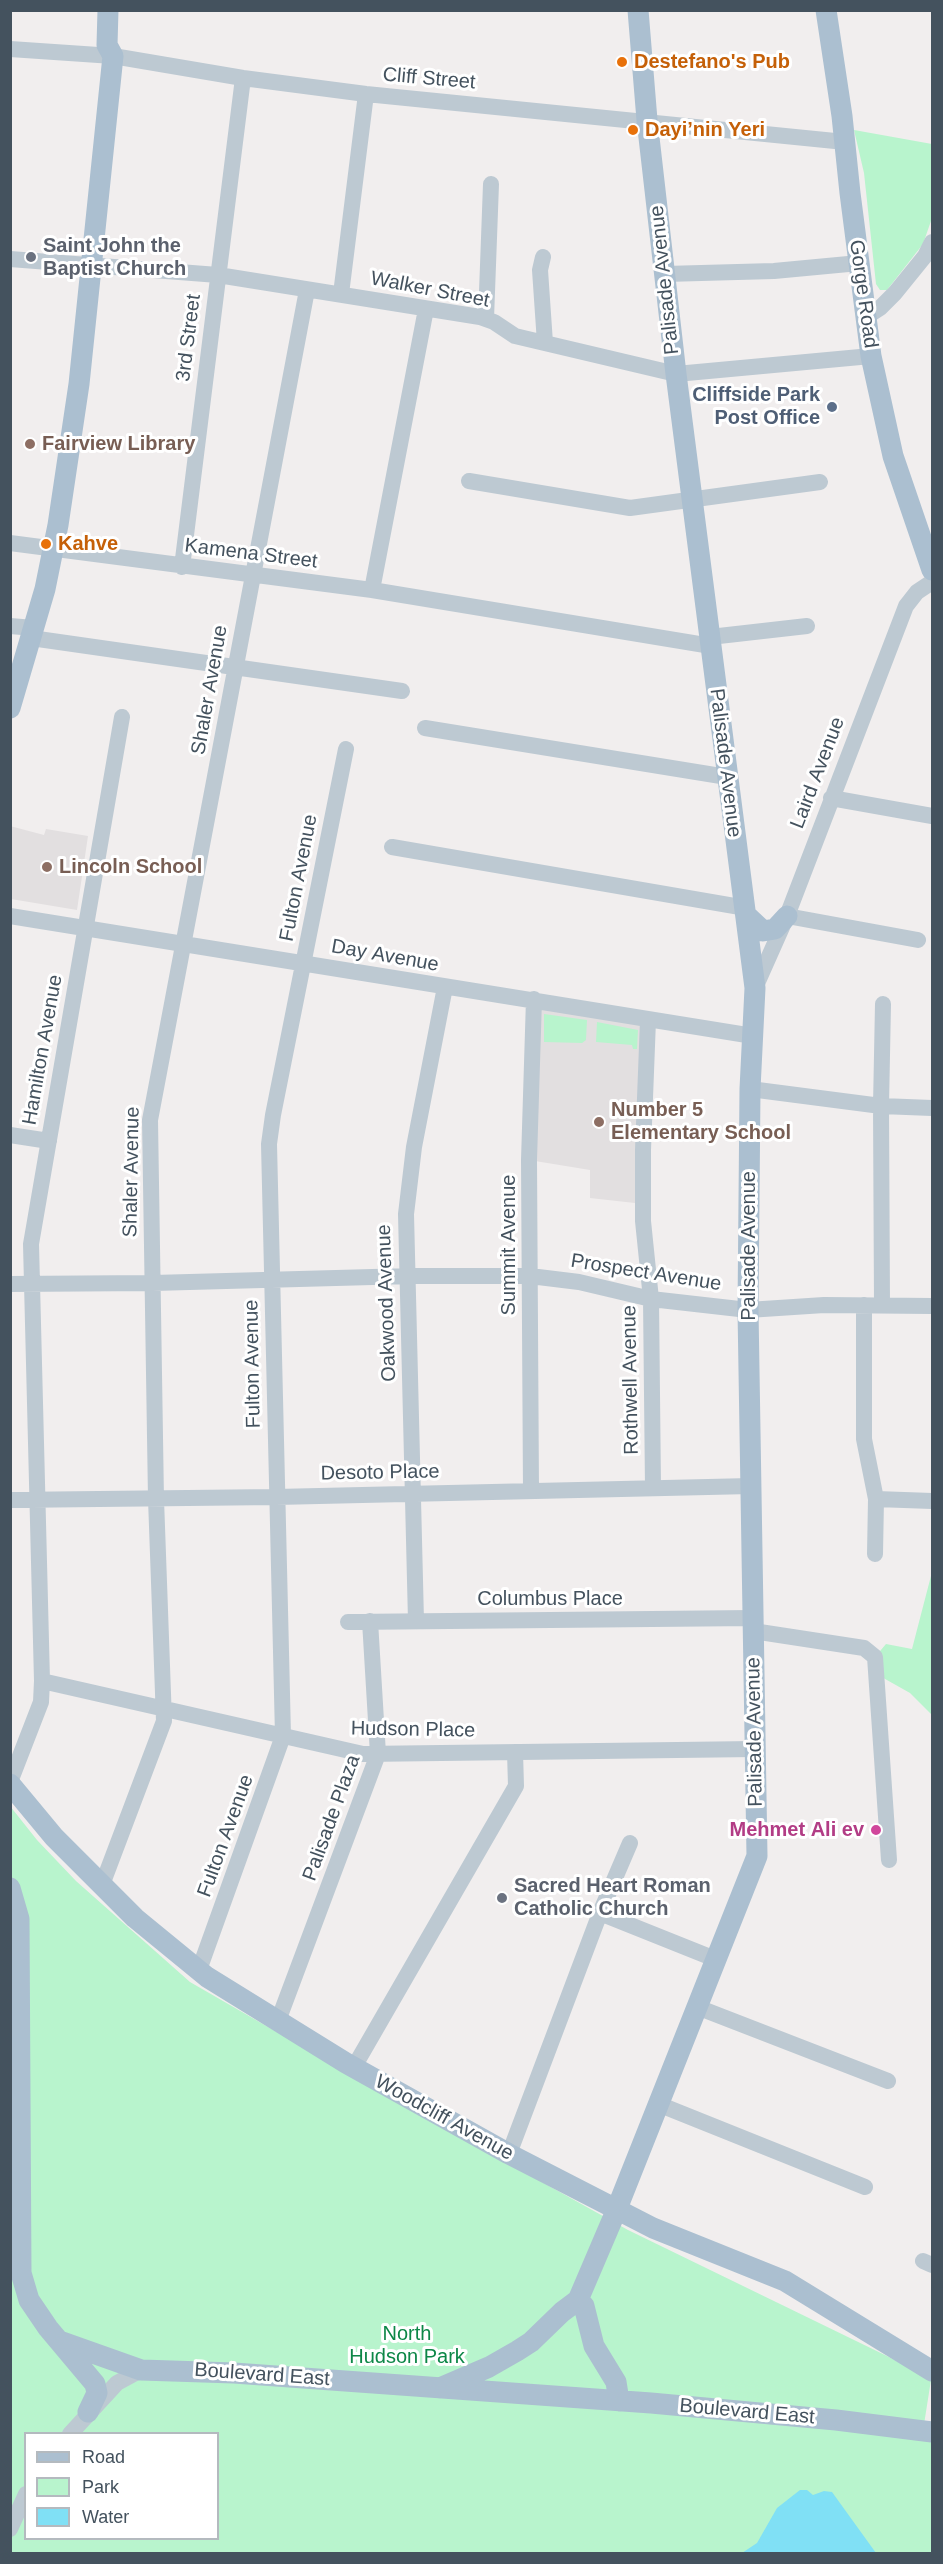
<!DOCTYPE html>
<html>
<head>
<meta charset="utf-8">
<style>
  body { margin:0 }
  #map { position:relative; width:943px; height:2564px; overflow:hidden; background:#f1eeee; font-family:Arial,sans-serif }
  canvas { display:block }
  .frame { position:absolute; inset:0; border:12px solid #44525e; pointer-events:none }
  .legend { position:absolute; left:24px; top:2432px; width:195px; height:108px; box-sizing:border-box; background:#fff; border:2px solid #b4babf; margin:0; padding:8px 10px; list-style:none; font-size:18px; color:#44525e }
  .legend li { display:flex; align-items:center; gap:12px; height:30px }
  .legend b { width:30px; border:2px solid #b4babf }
</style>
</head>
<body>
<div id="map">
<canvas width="943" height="2564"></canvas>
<div class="frame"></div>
<ul class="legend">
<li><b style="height:8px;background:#abbfd0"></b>Road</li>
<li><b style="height:16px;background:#b8f4cd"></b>Park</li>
<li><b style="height:16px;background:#80e0f5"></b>Water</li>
</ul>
</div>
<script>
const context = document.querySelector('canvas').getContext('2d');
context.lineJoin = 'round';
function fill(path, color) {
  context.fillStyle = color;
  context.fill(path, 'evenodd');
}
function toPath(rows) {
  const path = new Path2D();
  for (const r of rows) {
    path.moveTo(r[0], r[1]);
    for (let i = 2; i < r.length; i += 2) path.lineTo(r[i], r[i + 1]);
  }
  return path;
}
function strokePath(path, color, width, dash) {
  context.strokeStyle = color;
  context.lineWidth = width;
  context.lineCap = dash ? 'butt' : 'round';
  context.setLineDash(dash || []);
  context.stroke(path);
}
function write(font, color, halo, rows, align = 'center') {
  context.font = font + ' Arial,sans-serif';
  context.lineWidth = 6;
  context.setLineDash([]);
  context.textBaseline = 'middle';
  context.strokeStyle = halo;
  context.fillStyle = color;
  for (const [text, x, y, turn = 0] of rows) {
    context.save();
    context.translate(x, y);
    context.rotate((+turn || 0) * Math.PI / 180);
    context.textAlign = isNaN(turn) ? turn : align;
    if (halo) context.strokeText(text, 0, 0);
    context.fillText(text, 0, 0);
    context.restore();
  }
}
fill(toPath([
  [10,826,44,835,46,829,88,836,77,910,11,899],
  [534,999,648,1020,644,1204,590,1198,590,1170,529,1160]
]), '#e2dfe0');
fill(toPath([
  [854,130,932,144,932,218,923,244,887,290,880,290,876,284,864,173],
  [544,1014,587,1020,586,1040,582,1043,544,1042],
  [597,1022,638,1030,637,1049,633,1049,632,1045,596,1042],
  [932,1572,932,1715,910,1693,878,1675,875,1657,886,1644,912,1649],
  [10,1806,37,1840,76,1881,190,1982,393,2099,628,2230,889,2357,931,2380,922,2437,932,2443,932,2553,11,2553],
  [26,2434,218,2434,218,2538,26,2538]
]), '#b8f4cd');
fill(toPath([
  [800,2490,807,2490,813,2495,824,2491,832,2492,876,2553,742,2553,757,2543,777,2508]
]), '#80e0f5');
strokePath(toPath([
  [10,49,113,56,243,78,366,94,845,142],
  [543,257,540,270,545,343],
  [10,259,218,275,480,317,494,322,515,336,676,374,871,356],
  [665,274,774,271,859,263],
  [341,294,366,94],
  [866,317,880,308,895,293,925,256,932,242],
  [486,319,491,184],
  [469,481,630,508,820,482],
  [10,543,372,590,711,646],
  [182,567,243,78],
  [372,590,426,309],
  [10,626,34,628],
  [710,637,807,626],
  [31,638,402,691],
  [425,728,727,777],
  [831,798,932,816],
  [392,847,746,908],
  [10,916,753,1036],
  [787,916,918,940],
  [755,988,787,916,906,606,917,592,932,582],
  [648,1020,643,1150,643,1221,651,1299,653,1488],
  [750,1089,881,1106,932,1108],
  [10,1135,49,1141],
  [10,1284,153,1283,409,1276,530,1276,579,1282,651,1299,748,1310,824,1305,932,1306],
  [864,1305,864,1439,876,1499,875,1554],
  [882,1305,881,1106,883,1004],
  [531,1491,529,1160,534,999],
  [876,1499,932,1501],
  [10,1500,276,1497,751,1486],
  [416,1621,406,1214,414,1147,445,987],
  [348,1622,753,1618],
  [753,1631,864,1648,875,1657,889,1860],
  [42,1681,363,1754,755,1749],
  [10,1782,41,1702,42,1681,31,1244,122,717],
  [102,1885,164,1721,156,1499,150,1120,307,290],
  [600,1913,715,1959],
  [199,1970,283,1736,269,1144,273,1115,346,749],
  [697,2007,888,2081],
  [278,2021,378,1754,370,1621],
  [354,2067,516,1786,515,1752],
  [658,2104,865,2187],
  [509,2154,600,1913,630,1843],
  [923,2261,932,2265],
  [70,2434,117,2383,141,2370],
  [10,2529,26,2494]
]), '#bdc9d2', 16);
strokePath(toPath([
  [826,10,842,116,850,193,871,356,893,456,932,570],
  [10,708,45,589,58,525,79,384,113,56,107,45,108,10],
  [747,916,763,931,775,929,787,916],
  [10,1784,54,1837,135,1918,207,1977,346,2063,509,2154,653,2228,785,2281,932,2371],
  [10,1888,19,1919,21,2273,29,2300,48,2328,95,2384,97,2393,88,2412],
  [578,2300,584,2306,594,2346,616,2382,619,2401],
  [62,2342,141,2370,234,2373,651,2403,836,2420,932,2432],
  [440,2388,489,2367,517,2351,531,2342,562,2312,578,2300,616,2211,757,1856,748,1310,750,1089,755,988,676,374,647,120,638,10]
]), '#abbfd0', 21);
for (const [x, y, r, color] of [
  [622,62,6,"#e8710a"],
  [633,130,6,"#e8710a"],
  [31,257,6,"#6b7280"],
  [832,407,6,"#5c6f8a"],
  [30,444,6,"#8d6e63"],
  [46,544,6,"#e8710a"],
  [47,867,6,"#8d6e63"],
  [599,1122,6,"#8d6e63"],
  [876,1830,6,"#d1479c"],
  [502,1898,6,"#6b7280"]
]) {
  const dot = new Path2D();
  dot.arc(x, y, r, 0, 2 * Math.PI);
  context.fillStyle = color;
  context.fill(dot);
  strokePath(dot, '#fff', 2);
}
write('bold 20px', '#c56008', '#fff', [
  ["Destefano's Pub",634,62],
  ["Dayi’nin Yeri",645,130],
  ["Kahve",58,544]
], 'left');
write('20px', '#44525e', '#fff', [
  ["Cliff Street",429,79,5],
  ["Palisade Avenue",665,280,-96],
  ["Walker Street",430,290,11],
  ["Gorge Road",863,294,82],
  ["3rd Street",189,338,-83],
  ["Kamena Street",251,554,7],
  ["Shaler Avenue",210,690,-80],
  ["Palisade Avenue",725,763,83],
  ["Laird Avenue",818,773,-69],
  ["Fulton Avenue",299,878,-79],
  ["Day Avenue",385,956,10],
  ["Hamilton Avenue",43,1050,-80],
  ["Shaler Avenue",132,1172,-89],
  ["Summit Avenue",509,1245,-90],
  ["Palisade Avenue",749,1246,-90],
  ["Prospect Avenue",646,1273,9],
  ["Oakwood Avenue",387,1303,-92],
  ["Fulton Avenue",253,1364,-91],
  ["Rothwell Avenue",631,1380,-91],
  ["Desoto Place",380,1473,-1],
  ["Columbus Place",550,1599],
  ["Hudson Place",413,1730,1],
  ["Palisade Avenue",755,1732,-91],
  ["Palisade Plaza",332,1818,-70],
  ["Fulton Avenue",226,1836,-70],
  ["Woodcliff Avenue",444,2118,29],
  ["Boulevard East",262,2375,4],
  ["Boulevard East",747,2412,5]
]);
write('bold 20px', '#5b616d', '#fff', [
  ["Saint John the",43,246],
  ["Baptist Church",43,269],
  ["Sacred Heart Roman",514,1886],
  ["Catholic Church",514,1909]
], 'left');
write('bold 20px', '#4e5e75', '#fff', [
  ["Cliffside Park",820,395],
  ["Post Office",820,418]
], 'right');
write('bold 20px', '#785e54', '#fff', [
  ["Fairview Library",42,444],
  ["Lincoln School",59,867],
  ["Number 5",611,1110],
  ["Elementary School",611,1133]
], 'left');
write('bold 20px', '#b23c85', '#fff', [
  ["Mehmet Ali ev",864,1830]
], 'right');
write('20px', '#0d8747', '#fff', [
  ["North",407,2334],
  ["Hudson Park",407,2357]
]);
</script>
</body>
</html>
